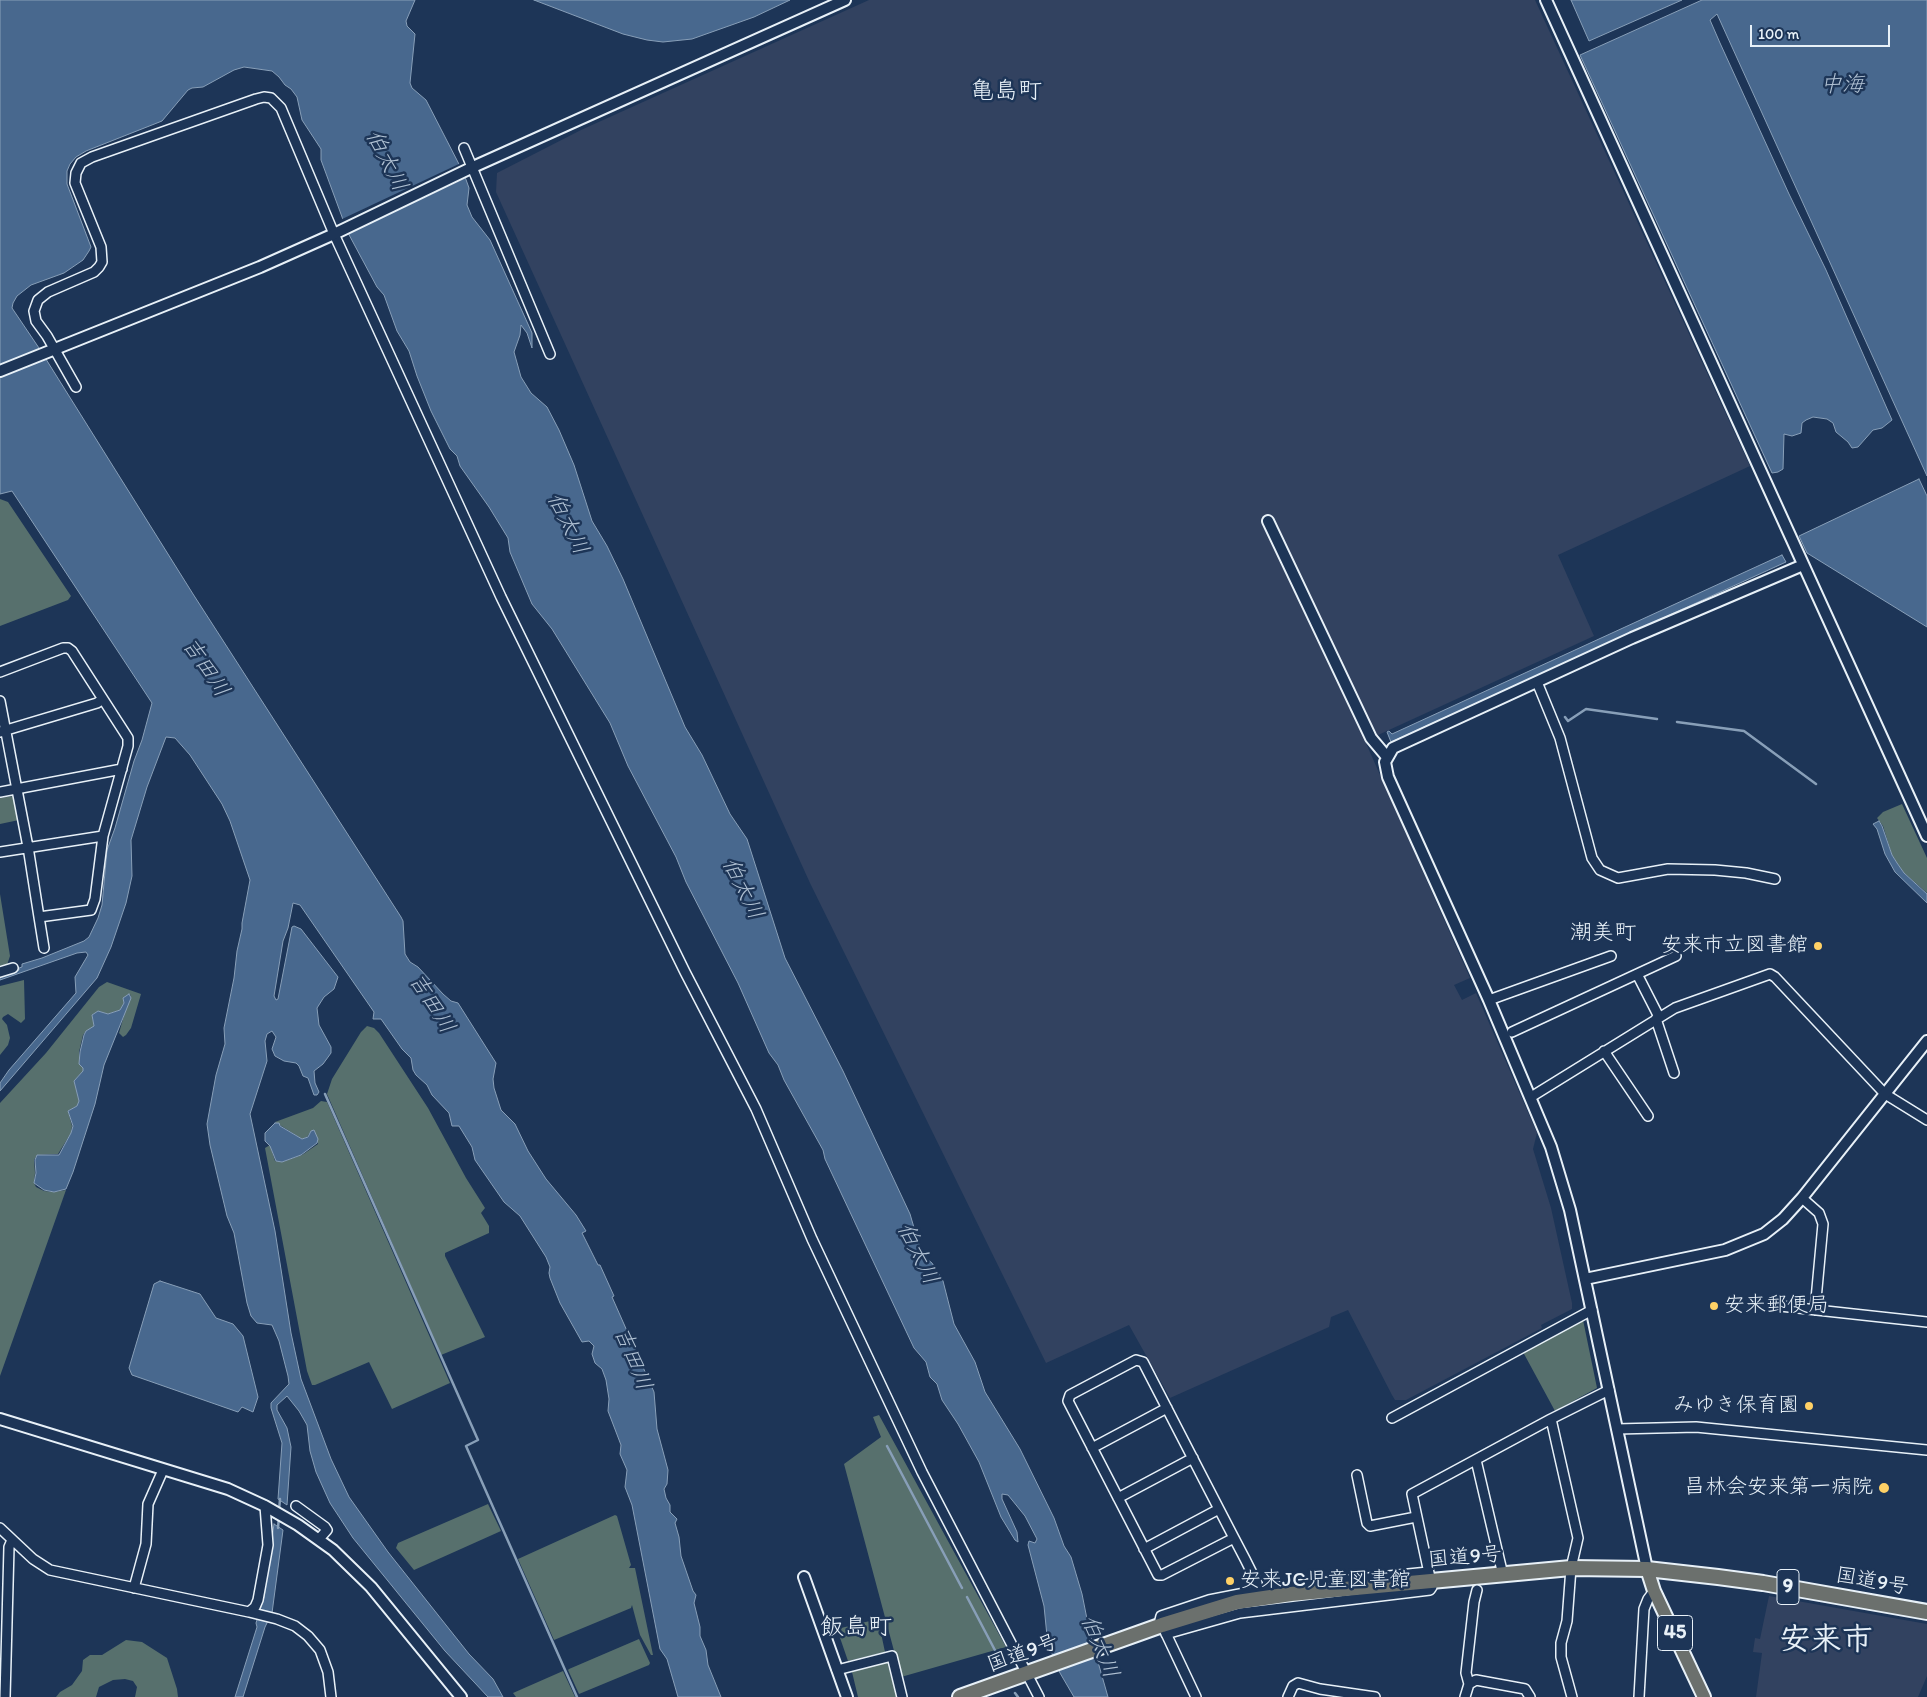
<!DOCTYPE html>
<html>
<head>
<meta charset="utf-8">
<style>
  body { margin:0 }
  #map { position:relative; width:1927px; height:1697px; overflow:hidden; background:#1d3557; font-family:Itim,sans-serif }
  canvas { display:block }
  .scale { position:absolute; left:1750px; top:25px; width:140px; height:22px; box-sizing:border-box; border:2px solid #e8f1f8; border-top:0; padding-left:6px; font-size:15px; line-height:18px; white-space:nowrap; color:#e8f1f8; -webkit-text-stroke:4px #1d3557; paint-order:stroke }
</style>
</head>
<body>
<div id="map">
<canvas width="1927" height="1697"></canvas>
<div class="scale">100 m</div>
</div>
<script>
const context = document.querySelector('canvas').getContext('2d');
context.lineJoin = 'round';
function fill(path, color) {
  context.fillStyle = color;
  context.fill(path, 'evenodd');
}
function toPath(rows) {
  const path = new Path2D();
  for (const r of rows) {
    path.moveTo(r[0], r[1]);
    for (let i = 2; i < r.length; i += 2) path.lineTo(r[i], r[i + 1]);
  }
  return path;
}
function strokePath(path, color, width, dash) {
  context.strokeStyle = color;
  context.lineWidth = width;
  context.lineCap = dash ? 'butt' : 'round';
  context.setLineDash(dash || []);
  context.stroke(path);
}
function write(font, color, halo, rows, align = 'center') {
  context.font = font + ' Itim,"Klee One",sans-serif';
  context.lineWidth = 5;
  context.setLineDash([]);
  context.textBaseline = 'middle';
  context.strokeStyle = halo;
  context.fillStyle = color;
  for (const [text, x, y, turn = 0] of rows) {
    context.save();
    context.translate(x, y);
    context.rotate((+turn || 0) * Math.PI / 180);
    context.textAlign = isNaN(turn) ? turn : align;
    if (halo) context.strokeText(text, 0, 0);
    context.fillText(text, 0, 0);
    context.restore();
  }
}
fill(toPath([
  [869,0,1535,0,1750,466,1558,555,1594,636,1365,741,1470,978,1454,985,1462,1000,1476,993,1537,1133,1533,1149,1551,1208,1572,1303,1572,1309,1541,1325,1542,1328,1406,1400,1395,1400,1392,1395,1348,1310,1331,1317,1329,1327,1170,1398,1129,1325,1046,1363,810,883,496,192,497,173,581,130],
  [1769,1596,1927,1624,1927,1676,1918,1697,1756,1697,1762,1653,1753,1652,1755,1638,1760,1639]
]), '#324260');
fill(toPath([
  [0,499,8,502,71,596,68,600,0,626],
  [14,796,19,820,0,824,0,798],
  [1902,804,1927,858,1927,893,1904,873,1897,863,1892,855,1883,826,1877,818,1883,812],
  [0,894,10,956,7,965,0,967],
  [24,980,25,1019,21,1023,8,1014,3,1017,2,1019,7,1025,10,1038,8,1045,0,1055,0,986],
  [107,982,141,994,131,1028,126,1035,123,1037,119,1033,127,1005,131,998,130,994,123,998,124,1003,120,1010,108,1014,98,1011,92,1015,94,1027,86,1031,83,1035,79,1052,79,1064,83,1068,83,1071,74,1081,79,1101,77,1106,68,1111,72,1126,71,1133,58,1154,37,1155,34,1160,35,1173,34,1183,36,1187,44,1191,54,1192,66,1190,0,1376,0,1103,46,1053,99,987],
  [367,1026,374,1028,379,1033,428,1108,466,1178,485,1208,481,1213,489,1226,489,1233,445,1253,445,1256,485,1337,441,1355,327,1094,332,1079,361,1032],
  [321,1101,327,1102,450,1383,392,1409,369,1362,315,1385,312,1385,307,1371,265,1148,270,1145,275,1161,282,1162,302,1155,318,1144,314,1130,311,1131,307,1137,302,1139,275,1122,313,1108],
  [1583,1320,1597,1388,1555,1411,1523,1352],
  [879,1415,1006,1647,901,1677,844,1464,881,1437,873,1417],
  [488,1504,501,1531,414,1570,396,1548,398,1543],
  [615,1515,617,1516,631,1565,629,1568,635,1568,653,1655,651,1655,640,1635,632,1605,631,1608,554,1640,518,1559],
  [878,1619,885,1652,848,1661,837,1629],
  [639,1639,650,1663,649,1665,579,1694,568,1670,569,1669],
  [126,1640,142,1642,167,1658,177,1689,178,1697,135,1697,137,1687,133,1681,125,1679,113,1680,99,1687,96,1697,56,1697,60,1692,72,1685,82,1671,83,1660,90,1655,102,1655],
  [887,1662,897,1697,858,1697,852,1672],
  [563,1671,575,1697,516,1697,513,1693]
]), '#57706d');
const water = toPath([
  [0,0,415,0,406,21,407,26,415,34,410,83,412,88,426,100,462,170,345,225,321,160,321,149,302,120,297,97,291,89,285,85,279,77,272,71,244,67,234,70,203,87,192,88,188,90,162,121,86,151,76,157,70,164,67,171,67,184,91,247,89,251,83,260,64,273,31,285,17,296,13,303,12,308,41,351,0,368,0,0],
  [534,0,790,0,754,17,692,39,663,42,647,40,623,34,534,0],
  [1571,0,1682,0,1589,41,1571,0],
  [1702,0,1927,0,1927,476,1717,14,1710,20,1720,43,1789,194,1826,270,1892,420,1882,428,1873,430,1858,447,1852,448,1848,442,1836,432,1833,423,1827,419,1813,417,1806,420,1802,423,1801,433,1792,436,1784,434,1783,469,1778,472,1772,473,1580,55,1702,0],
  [464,174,469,188,467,205,472,217,490,240,532,333,532,348,527,333,521,325,520,335,514,352,521,377,531,393,547,407,559,430,574,465,592,521,607,546,623,579,685,727,702,755,730,814,747,839,785,958,843,1071,910,1214,922,1255,932,1263,943,1281,954,1324,975,1362,985,1392,1020,1449,1054,1518,1064,1546,1071,1557,1082,1594,1090,1634,1108,1697,1074,1697,1060,1673,1053,1657,1047,1636,1044,1606,1028,1545,1029,1541,1035,1543,1037,1539,1025,1516,1008,1495,1002,1494,1002,1499,1017,1532,1018,1542,1015,1540,1001,1517,979,1462,958,1424,942,1400,937,1384,930,1377,926,1362,914,1348,825,1159,823,1150,784,1080,778,1065,769,1053,738,983,686,882,676,857,628,766,610,723,552,629,532,604,510,552,508,538,489,507,460,466,457,456,450,449,431,411,417,376,409,351,397,331,384,295,377,287,347,231,464,174],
  [44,356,193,594,401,917,403,921,405,954,410,962,418,967,443,994,451,1001,458,1003,496,1063,493,1079,494,1088,501,1110,515,1124,528,1151,546,1179,576,1215,586,1231,582,1233,598,1265,600,1265,614,1296,612,1297,654,1392,657,1429,668,1470,667,1484,664,1489,666,1498,670,1505,670,1512,677,1519,675,1523,679,1537,681,1556,693,1591,696,1595,694,1603,700,1627,700,1636,706,1650,708,1665,721,1697,678,1697,667,1659,660,1649,632,1505,625,1487,627,1470,620,1454,621,1445,608,1411,609,1399,606,1380,602,1369,595,1363,592,1354,594,1346,589,1341,582,1342,560,1303,550,1278,549,1273,550,1267,546,1257,520,1216,504,1202,475,1160,472,1147,459,1126,452,1126,449,1113,432,1095,427,1085,416,1075,413,1070,411,1058,402,1049,381,1019,373,1019,374,1012,300,905,293,903,288,928,283,941,274,996,276,1000,278,999,292,927,294,926,301,929,338,977,334,989,324,997,317,1008,319,1025,331,1047,331,1053,323,1064,314,1071,315,1083,319,1092,317,1095,314,1095,308,1078,303,1076,299,1066,296,1063,284,1061,275,1056,272,1049,276,1037,272,1031,267,1034,265,1041,267,1061,250,1114,275,1231,291,1333,301,1379,331,1459,349,1497,388,1552,469,1654,493,1679,503,1697,488,1697,474,1682,445,1651,353,1538,330,1503,316,1472,310,1451,307,1425,299,1411,287,1396,277,1405,277,1410,287,1428,291,1447,287,1505,278,1499,282,1443,271,1408,271,1403,289,1384,288,1376,279,1341,272,1325,257,1323,251,1316,247,1303,234,1233,227,1216,210,1145,207,1124,216,1075,225,1044,224,1028,234,978,237,951,242,929,242,923,250,880,230,821,222,804,190,755,175,738,166,737,147,787,131,840,132,876,126,903,111,947,97,978,0,1091,0,1083,9,1070,76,993,75,977,88,955,86,952,77,953,0,980,0,977,19,970,19,968,22,967,22,964,42,958,84,941,89,937,98,918,102,905,107,850,115,828,134,761,142,740,152,703,12,491,0,494,0,374,44,356],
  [1919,479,1927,496,1927,627,1807,553,1799,536,1919,479],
  [1782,555,1786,562,1391,742,1387,732,1389,731,1392,734,1782,555],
  [1879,821,1882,826,1892,855,1897,863,1904,873,1927,894,1927,903,1895,872,1885,854,1877,829,1873,824,1879,821],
  [129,994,131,998,104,1065,95,1104,73,1172,66,1189,54,1192,44,1190,34,1183,36,1173,35,1160,37,1155,59,1155,71,1133,73,1126,68,1111,77,1106,79,1101,74,1081,83,1071,83,1068,79,1064,80,1052,84,1035,86,1031,94,1026,92,1015,98,1011,108,1014,120,1010,124,1003,123,998,129,994],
  [275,1123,279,1123,280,1126,302,1139,308,1137,311,1131,314,1130,318,1139,317,1143,301,1155,282,1162,276,1161,270,1146,265,1141,265,1133,275,1123],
  [160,1281,200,1294,216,1318,233,1324,243,1336,258,1397,253,1412,242,1407,238,1412,132,1375,129,1368,154,1284,160,1281],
  [274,1524,283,1530,272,1613,265,1627,243,1697,235,1697,257,1627,256,1623,264,1597,274,1524]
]);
fill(water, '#48688e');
strokePath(water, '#889fb8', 1);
fill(toPath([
  [461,163,468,177,346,235,340,220]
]), '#1d3557');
strokePath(toPath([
  [1565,717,1568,721,1586,709,1657,719],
  [1677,722,1744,731,1816,784],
  [325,1094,478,1440,466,1446,577,1697],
  [887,1446,962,1588],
  [279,1511,280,1499],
  [278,1528,279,1516],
  [967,1597,998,1656],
  [1015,1693,1018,1697]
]), '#889fb8', 2.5);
const minor = toPath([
  [464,148,550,354],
  [76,387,47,336,36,321,34,311,38,300,48,292,94,272,99,267,102,262,101,247,75,183,76,173,81,163,92,157,256,99,264,97,271,98,281,108,334,234,501,597,685,972,756,1109,812,1239,922,1472,1039,1697],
  [0,672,63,648,68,648,72,651,128,738,128,746,103,836,95,899,91,910,39,917,28,847,0,701],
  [1537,682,1560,738,1592,858,1600,870,1618,878,1668,869,1715,870,1746,873,1775,879],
  [0,732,97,703,103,699],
  [0,792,122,769],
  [0,852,103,836],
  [39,917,44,948],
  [0,972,13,968],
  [1637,974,1659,1017],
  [1489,1000,1611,956],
  [1656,1019,1674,1073],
  [1512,1032,1676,956],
  [1604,1051,1648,1116],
  [1531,1097,1675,1008,1770,974,1775,977,1885,1094,1927,1120],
  [1802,1198,1819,1213,1823,1224,1815,1310],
  [1780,1306,1927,1322],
  [1392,1418,1592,1310],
  [1551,1419,1578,1538,1571,1568,1567,1621,1561,1643,1561,1657,1572,1697],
  [1617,1429,1696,1427,1927,1450],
  [1092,1448,1167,1408],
  [1476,1460,1503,1575],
  [1357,1475,1367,1523,1370,1526,1416,1517],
  [1118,1498,1193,1458],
  [296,1506,325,1527,327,1530,319,1539],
  [0,1528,33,1559,50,1570,249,1612,277,1619,295,1626,308,1636,320,1650,328,1672,331,1697],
  [1234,1538,1162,1575,1158,1575,1068,1401,1070,1395,1136,1360,1143,1362,1206,1484,1234,1538,1245,1559,1257,1583,1258,1591],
  [1144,1549,1219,1509],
  [134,1588,146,1544,148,1504,163,1470],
  [249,1612,255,1607,258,1600,268,1545,265,1506],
  [1166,1634,1240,1613,1430,1590,1432,1587,1412,1494,1551,1419,1609,1390],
  [837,1670,892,1656,902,1697],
  [1469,1684,1476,1680,1525,1689,1530,1697],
  [5,1697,9,1547,12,1540],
  [1196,1697,1162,1625,1160,1620,1161,1616,1209,1600,1270,1588,1428,1572],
  [1288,1697,1293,1686,1298,1683,1320,1689,1375,1697],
  [1465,1697,1469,1684,1466,1673,1474,1602,1477,1590],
  [1639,1697,1644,1609,1648,1599,1654,1591]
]);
const tertiary = toPath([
  [1546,0,1927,836],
  [0,371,260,267,334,234,473,167,845,0],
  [1268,521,1371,738,1387,757],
  [1585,1279,1725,1250,1764,1234,1783,1219,1802,1198,1927,1041],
  [0,1419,228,1489,265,1506,298,1525,333,1550,371,1587,461,1697],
  [1647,1569,1570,1210,1551,1147,1489,1000,1388,777,1385,762,1393,748,1632,638,1803,565],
  [804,1577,847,1697]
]);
const primary = toPath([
  [1647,1569,1654,1591,1704,1697]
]);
const trunk = toPath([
  [960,1697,1162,1625,1237,1602,1291,1594,1571,1568,1647,1569,1718,1577,1763,1583,1927,1612]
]);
strokePath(minor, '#e8f1f8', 12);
strokePath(tertiary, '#e8f1f8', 14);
strokePath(primary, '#e8f1f8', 16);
strokePath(trunk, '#e8f1f8', 18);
strokePath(minor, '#1d3557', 9);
strokePath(tertiary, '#1d3557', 10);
strokePath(primary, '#6b706d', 12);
strokePath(trunk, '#6b706d', 14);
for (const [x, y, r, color] of [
  [1818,946,5,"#ffd166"],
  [1714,1306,5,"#ffd166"],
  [1809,1406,5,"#ffd166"],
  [1884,1488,6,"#ffd166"],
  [1230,1581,5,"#ffd166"]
]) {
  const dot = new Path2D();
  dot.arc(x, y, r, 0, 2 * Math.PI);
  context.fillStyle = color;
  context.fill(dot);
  strokePath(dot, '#1d3557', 2);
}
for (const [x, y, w] of [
  [1788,1587,22],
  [1675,1633,35]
]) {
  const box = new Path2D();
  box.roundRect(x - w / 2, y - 17.5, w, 35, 4);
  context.fillStyle = '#1d3557';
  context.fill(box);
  strokePath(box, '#e8f1f8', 1);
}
write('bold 20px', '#e8f1f8', null, [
  ["9",1788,1587],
  ["45",1675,1633]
]);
write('21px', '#e8f1f8', '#1d3557', [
  ["安来市立図書館",1808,946],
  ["安来郵便局",1724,1306,"left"],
  ["みゆき保育園",1799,1406],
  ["昌林会安来第一病院",1873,1488],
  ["安来JC児童図書館",1240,1581,"left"]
], 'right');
write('21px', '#e8f1f8', '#1d3557', [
  ["国道9号",1465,1558,-5],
  ["国道9号",1872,1582,10],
  ["国道9号",1023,1654,-20]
]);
write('italic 22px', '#b0c1d3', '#1d3557', [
  ["中海",1842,85],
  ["伯太川",386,161,63],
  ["伯太川",567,524,64],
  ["吉田川",205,668,56],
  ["伯太川",742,889,64],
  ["吉田川",431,1004,58],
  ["伯太川",917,1254,64],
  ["吉田川",632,1359,68],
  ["伯太川",1099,1647,68]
]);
write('22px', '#e8f1f8', '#1d3557', [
  ["潮美町",1603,933]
]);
write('24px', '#e8f1f8', '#1d3557', [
  ["亀島町",1006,92],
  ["飯島町",856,1628]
]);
write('bold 31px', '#e8f1f8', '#1d3557', [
  ["安来市",1826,1641]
]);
</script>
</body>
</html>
